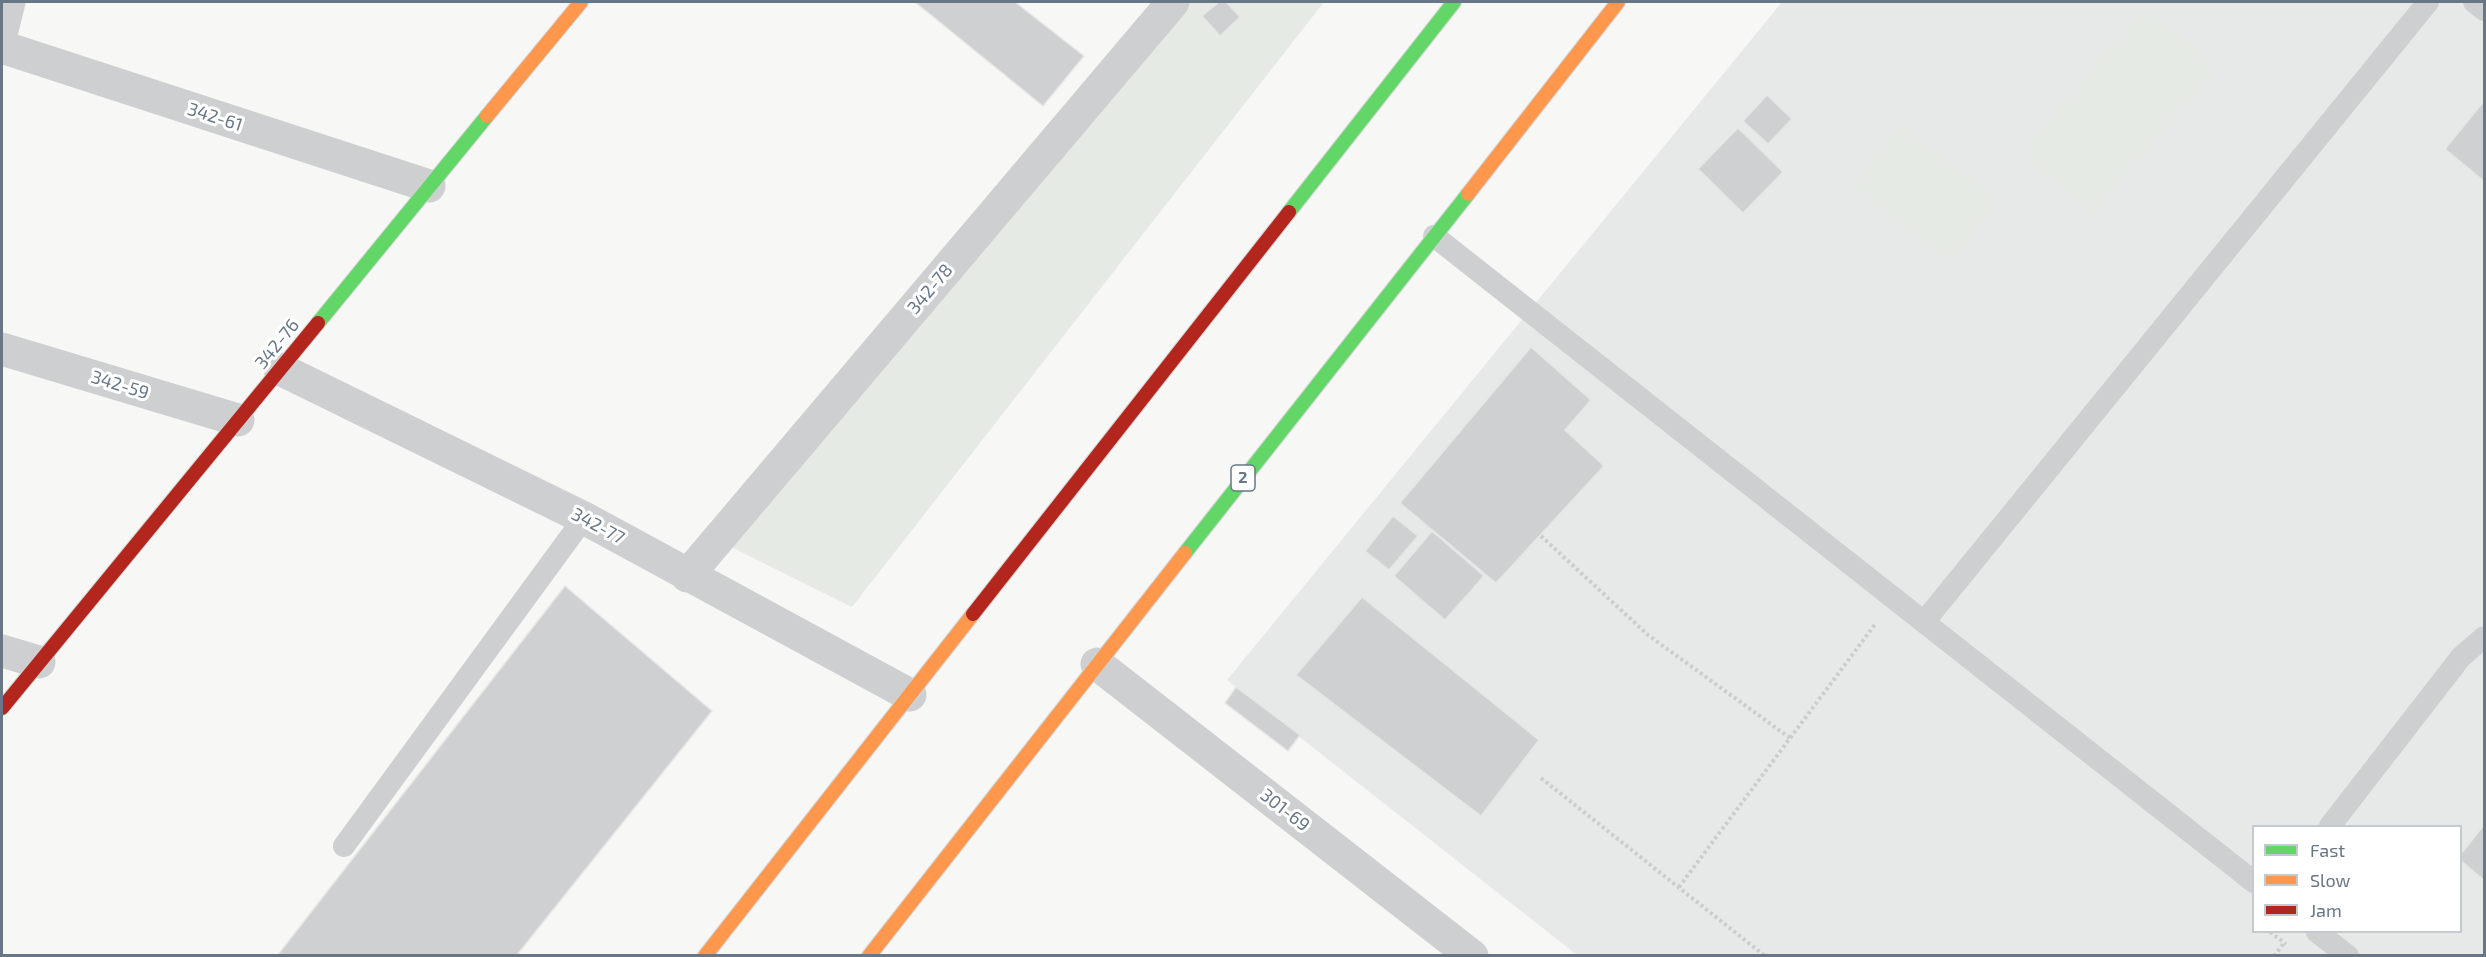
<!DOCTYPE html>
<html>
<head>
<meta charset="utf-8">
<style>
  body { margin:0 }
  #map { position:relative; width:2486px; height:957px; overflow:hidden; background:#f7f7f6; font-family:"Exo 2",sans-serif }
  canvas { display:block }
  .frame { position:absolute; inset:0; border:3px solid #677786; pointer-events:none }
  .legend { position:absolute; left:2252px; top:825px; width:210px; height:108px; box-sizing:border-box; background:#fff; border:2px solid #c2c9cf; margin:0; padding:8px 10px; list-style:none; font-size:18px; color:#677786 }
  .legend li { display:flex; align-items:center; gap:12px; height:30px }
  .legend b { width:30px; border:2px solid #c2c9cf }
</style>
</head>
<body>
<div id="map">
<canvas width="2486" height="957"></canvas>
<div class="frame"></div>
<ul class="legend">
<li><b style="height:8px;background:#63d668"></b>Fast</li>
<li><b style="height:8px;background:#ff974d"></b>Slow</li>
<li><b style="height:8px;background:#b3261e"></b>Jam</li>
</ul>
</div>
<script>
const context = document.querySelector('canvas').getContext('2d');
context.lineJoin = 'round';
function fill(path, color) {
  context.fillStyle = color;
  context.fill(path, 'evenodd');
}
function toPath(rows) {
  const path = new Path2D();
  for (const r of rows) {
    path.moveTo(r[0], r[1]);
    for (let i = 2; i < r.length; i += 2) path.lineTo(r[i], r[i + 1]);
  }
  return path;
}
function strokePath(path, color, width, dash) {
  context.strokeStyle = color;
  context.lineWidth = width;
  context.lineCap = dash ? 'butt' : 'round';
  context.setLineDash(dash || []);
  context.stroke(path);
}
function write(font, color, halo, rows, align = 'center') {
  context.font = font + ' "Exo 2",sans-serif';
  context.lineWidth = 6;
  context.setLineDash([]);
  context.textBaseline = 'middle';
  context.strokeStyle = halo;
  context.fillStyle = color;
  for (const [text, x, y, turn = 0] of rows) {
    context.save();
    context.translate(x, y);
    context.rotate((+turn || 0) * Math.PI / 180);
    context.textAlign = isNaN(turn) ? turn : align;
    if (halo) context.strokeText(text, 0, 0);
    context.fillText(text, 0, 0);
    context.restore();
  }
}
fill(toPath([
  [1782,2,2484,2,2484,955,1577,955,1227,680],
  [2254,826,2460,826,2460,932,2254,932]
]), '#e7e9e9');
fill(toPath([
  [1179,2,1324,2,852,607,727,545],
  [2145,6,2217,68,2092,215,2020,153],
  [1899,124,1999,198,1951,262,1852,187]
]), '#e6eae4');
const building = toPath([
  [915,2,1015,2,1084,56,1043,106,915,2],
  [1219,2,1226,2,1240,17,1220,36,1202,16,1219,2],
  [1767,95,1792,119,1768,144,1743,121,1767,95],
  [2484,101,2484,181,2445,149,2484,101],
  [1738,128,1783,172,1743,213,1698,169,1738,128],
  [1531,347,1591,400,1565,430,1604,466,1496,583,1400,503,1531,347],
  [1393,516,1418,536,1389,570,1365,551,1393,516],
  [1432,531,1484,576,1445,620,1394,576,1432,531],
  [565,586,712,711,516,956,277,956,565,586],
  [1362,597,1539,740,1481,816,1296,675,1362,597],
  [1236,687,1300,735,1288,751,1225,703,1236,687],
  [2484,825,2484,880,2460,860,2460,855,2484,825]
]);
fill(building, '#cfd0d1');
strokePath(building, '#e6e6e6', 1.5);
const fast = toPath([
  [1289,212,1454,2],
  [318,323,487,116],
  [1185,553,1468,194]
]);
const slow = toPath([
  [487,116,581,2],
  [1468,194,1618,2],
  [705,956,973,614],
  [869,956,1185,553]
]);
const jam = toPath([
  [973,614,1289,212],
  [2,708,318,323]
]);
strokePath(fast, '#d3d4d5', 16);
strokePath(slow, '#d3d4d5', 16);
strokePath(jam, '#d3d4d5', 16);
strokePath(toPath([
  [1541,536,1648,635,1790,738],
  [1541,778,1765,956],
  [1679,887,1876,623],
  [2270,932,2286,944],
  [2274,956,2284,943]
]), '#ccc', 4, [3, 3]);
strokePath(toPath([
  [2474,2,2484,10],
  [1434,236,2254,882],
  [1924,622,2428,2],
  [2330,826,2461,657,2484,637],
  [344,846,584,518],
  [2317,932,2348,956]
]), '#cdcfd0', 22);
strokePath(toPath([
  [2,30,9,2],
  [2,47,429,186],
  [2,349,238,420],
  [280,369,584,518,910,695],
  [687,576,1173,2],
  [2,651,39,662],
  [1097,664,1472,956]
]), '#cdcfd0', 33);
strokePath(fast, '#63d668', 14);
strokePath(slow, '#ff974d', 14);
strokePath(jam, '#b3261e', 14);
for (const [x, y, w] of [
  [1243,478,24]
]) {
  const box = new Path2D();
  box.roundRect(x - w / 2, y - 13, w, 26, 4.5);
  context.fillStyle = '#fff';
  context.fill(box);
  strokePath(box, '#677786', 1.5);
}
write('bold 16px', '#677786', null, [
  ["2",1243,478]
]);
write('18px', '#677786', '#fff', [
  ["342-61",215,117,18],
  ["342-78",930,289,-50],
  ["342-76",277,344,-51],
  ["342-59",120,385,17],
  ["342-77",598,526,28],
  ["301-69",1285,810,38]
]);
</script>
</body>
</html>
